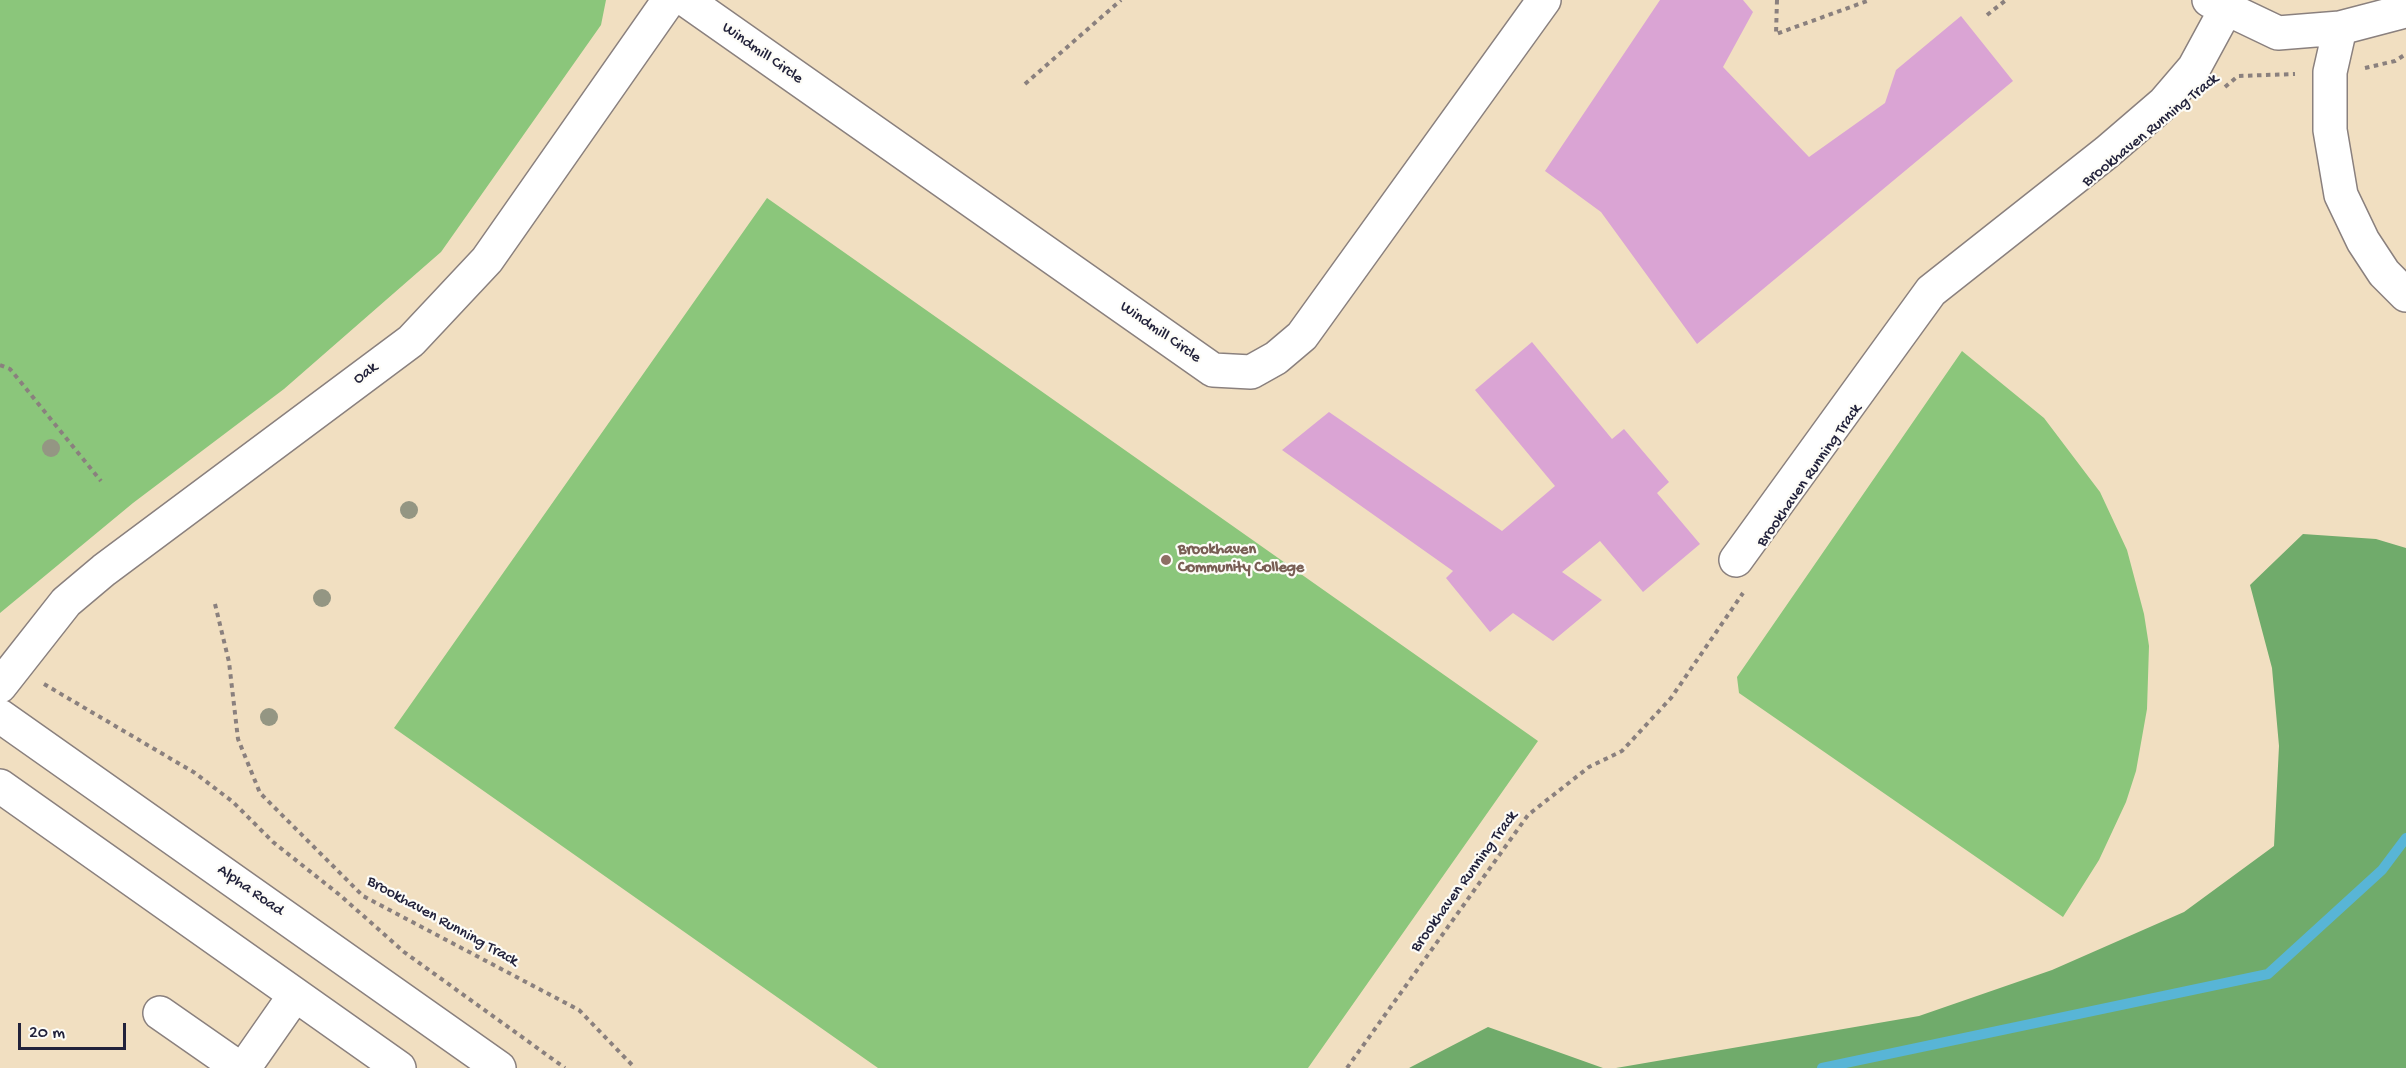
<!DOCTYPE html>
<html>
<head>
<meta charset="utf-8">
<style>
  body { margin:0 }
  #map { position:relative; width:2406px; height:1068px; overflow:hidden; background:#f1dfc1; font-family:"Gochi Hand",sans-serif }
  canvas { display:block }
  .scale { position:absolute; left:18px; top:1023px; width:108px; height:27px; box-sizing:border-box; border:3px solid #22223b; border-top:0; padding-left:8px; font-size:18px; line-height:21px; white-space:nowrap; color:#22223b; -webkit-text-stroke:4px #fdfcf7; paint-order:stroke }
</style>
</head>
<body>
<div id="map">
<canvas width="2406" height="1068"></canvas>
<div class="scale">20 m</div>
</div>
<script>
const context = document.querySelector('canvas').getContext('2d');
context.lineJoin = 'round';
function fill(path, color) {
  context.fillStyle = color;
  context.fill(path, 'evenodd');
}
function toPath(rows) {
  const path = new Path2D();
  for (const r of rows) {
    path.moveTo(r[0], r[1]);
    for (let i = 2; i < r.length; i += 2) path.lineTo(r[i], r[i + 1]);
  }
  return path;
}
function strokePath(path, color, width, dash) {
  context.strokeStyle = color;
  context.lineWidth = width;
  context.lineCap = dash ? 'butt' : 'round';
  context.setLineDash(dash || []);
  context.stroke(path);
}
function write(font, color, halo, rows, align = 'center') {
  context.font = font + ' "Gochi Hand",sans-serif';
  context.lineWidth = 4.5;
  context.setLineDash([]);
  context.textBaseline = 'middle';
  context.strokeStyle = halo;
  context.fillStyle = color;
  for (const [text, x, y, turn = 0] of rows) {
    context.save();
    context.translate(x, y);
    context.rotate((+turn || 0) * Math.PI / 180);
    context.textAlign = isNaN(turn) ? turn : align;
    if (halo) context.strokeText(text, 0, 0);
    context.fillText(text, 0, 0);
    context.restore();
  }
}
fill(toPath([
  [0,0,606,0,601,25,441,252,284,389,133,503,0,613],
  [767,198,1538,741,1308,1068,878,1068,394,728],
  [1962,351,2044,418,2100,492,2127,550,2144,614,2149,646,2147,709,2136,771,2126,802,2099,860,2063,917,1739,693,1737,677]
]), '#8bc67b');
fill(toPath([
  [2303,534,2376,539,2406,548,2406,1068,1616,1068,1919,1016,2052,970,2184,912,2274,846,2279,746,2272,668,2250,585],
  [1488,1027,1603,1068,1409,1068]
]), '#70ab6b');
strokePath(toPath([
  [1822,1068,2268,974,2382,870,2406,838]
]), '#58b5d6', 10);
fill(toPath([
  [1660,0,1743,0,1753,12,1723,67,1809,157,1885,103,1896,70,1961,16,2013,81,1697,344,1601,212,1545,171],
  [1532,342,1612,439,1624,429,1669,482,1657,493,1700,544,1643,592,1600,541,1562,572,1602,600,1553,641,1513,613,1490,632,1446,578,1453,571,1282,450,1329,412,1502,531,1555,486,1475,390]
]), '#daa4d4');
const minor = toPath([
  [686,0,1213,370,1251,372,1276,358,1302,336,1544,0],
  [2209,0,2278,33,2340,28,2401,12,2406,7],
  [2340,28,2330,72,2330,130,2341,195,2363,241,2384,273,2406,295],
  [1736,560,1931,291,2107,152,2164,103,2194,68,2226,9],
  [0,686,66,602,104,570,411,341,487,260,669,0],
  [0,716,499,1068],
  [0,786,399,1068],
  [160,1013,239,1068],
  [244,1068,295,995]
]);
strokePath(minor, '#8a807e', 36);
strokePath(toPath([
  [1777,0,1776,34,1870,0],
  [1987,15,2006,0],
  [2365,68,2395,61,2406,54],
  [1025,84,1121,0],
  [2225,87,2238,76,2295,74],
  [0,365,10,369,101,481],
  [215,604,229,662,238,739,260,793,363,896,579,1010,635,1068],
  [44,684,195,773,233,802,273,842,341,896,404,952,565,1068],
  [1347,1068,1528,815,1589,767,1622,751,1671,698,1743,593]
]), '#8a807e', 4, [4.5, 4.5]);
strokePath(minor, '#fff', 33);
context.fillStyle = '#949683';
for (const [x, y] of [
  [51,448],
  [409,510],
  [322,598],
  [269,717]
]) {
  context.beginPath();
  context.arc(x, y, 9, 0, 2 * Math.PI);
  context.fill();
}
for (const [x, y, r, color] of [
  [1166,560,6,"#8d6e63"]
]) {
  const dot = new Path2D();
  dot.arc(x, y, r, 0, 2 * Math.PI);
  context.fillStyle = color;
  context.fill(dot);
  strokePath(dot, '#fdfcf7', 2);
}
write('16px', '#22223b', '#fdfcf7', [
  ["Windmill Circle",762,54,35],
  ["Brookhaven Running Track",2151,131,-39],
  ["Windmill Circle",1160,333,35],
  ["Oak",366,374,-37],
  ["Brookhaven Running Track",1810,476,-55],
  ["Brookhaven Running Track",1465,882,-54],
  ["Alpha Road",250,891,35],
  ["Brookhaven Running Track",442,922,29]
]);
write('bold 16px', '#785e54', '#fdfcf7', [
  ["Brookhaven",1178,551],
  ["Community College",1178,569]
], 'left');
</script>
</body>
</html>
